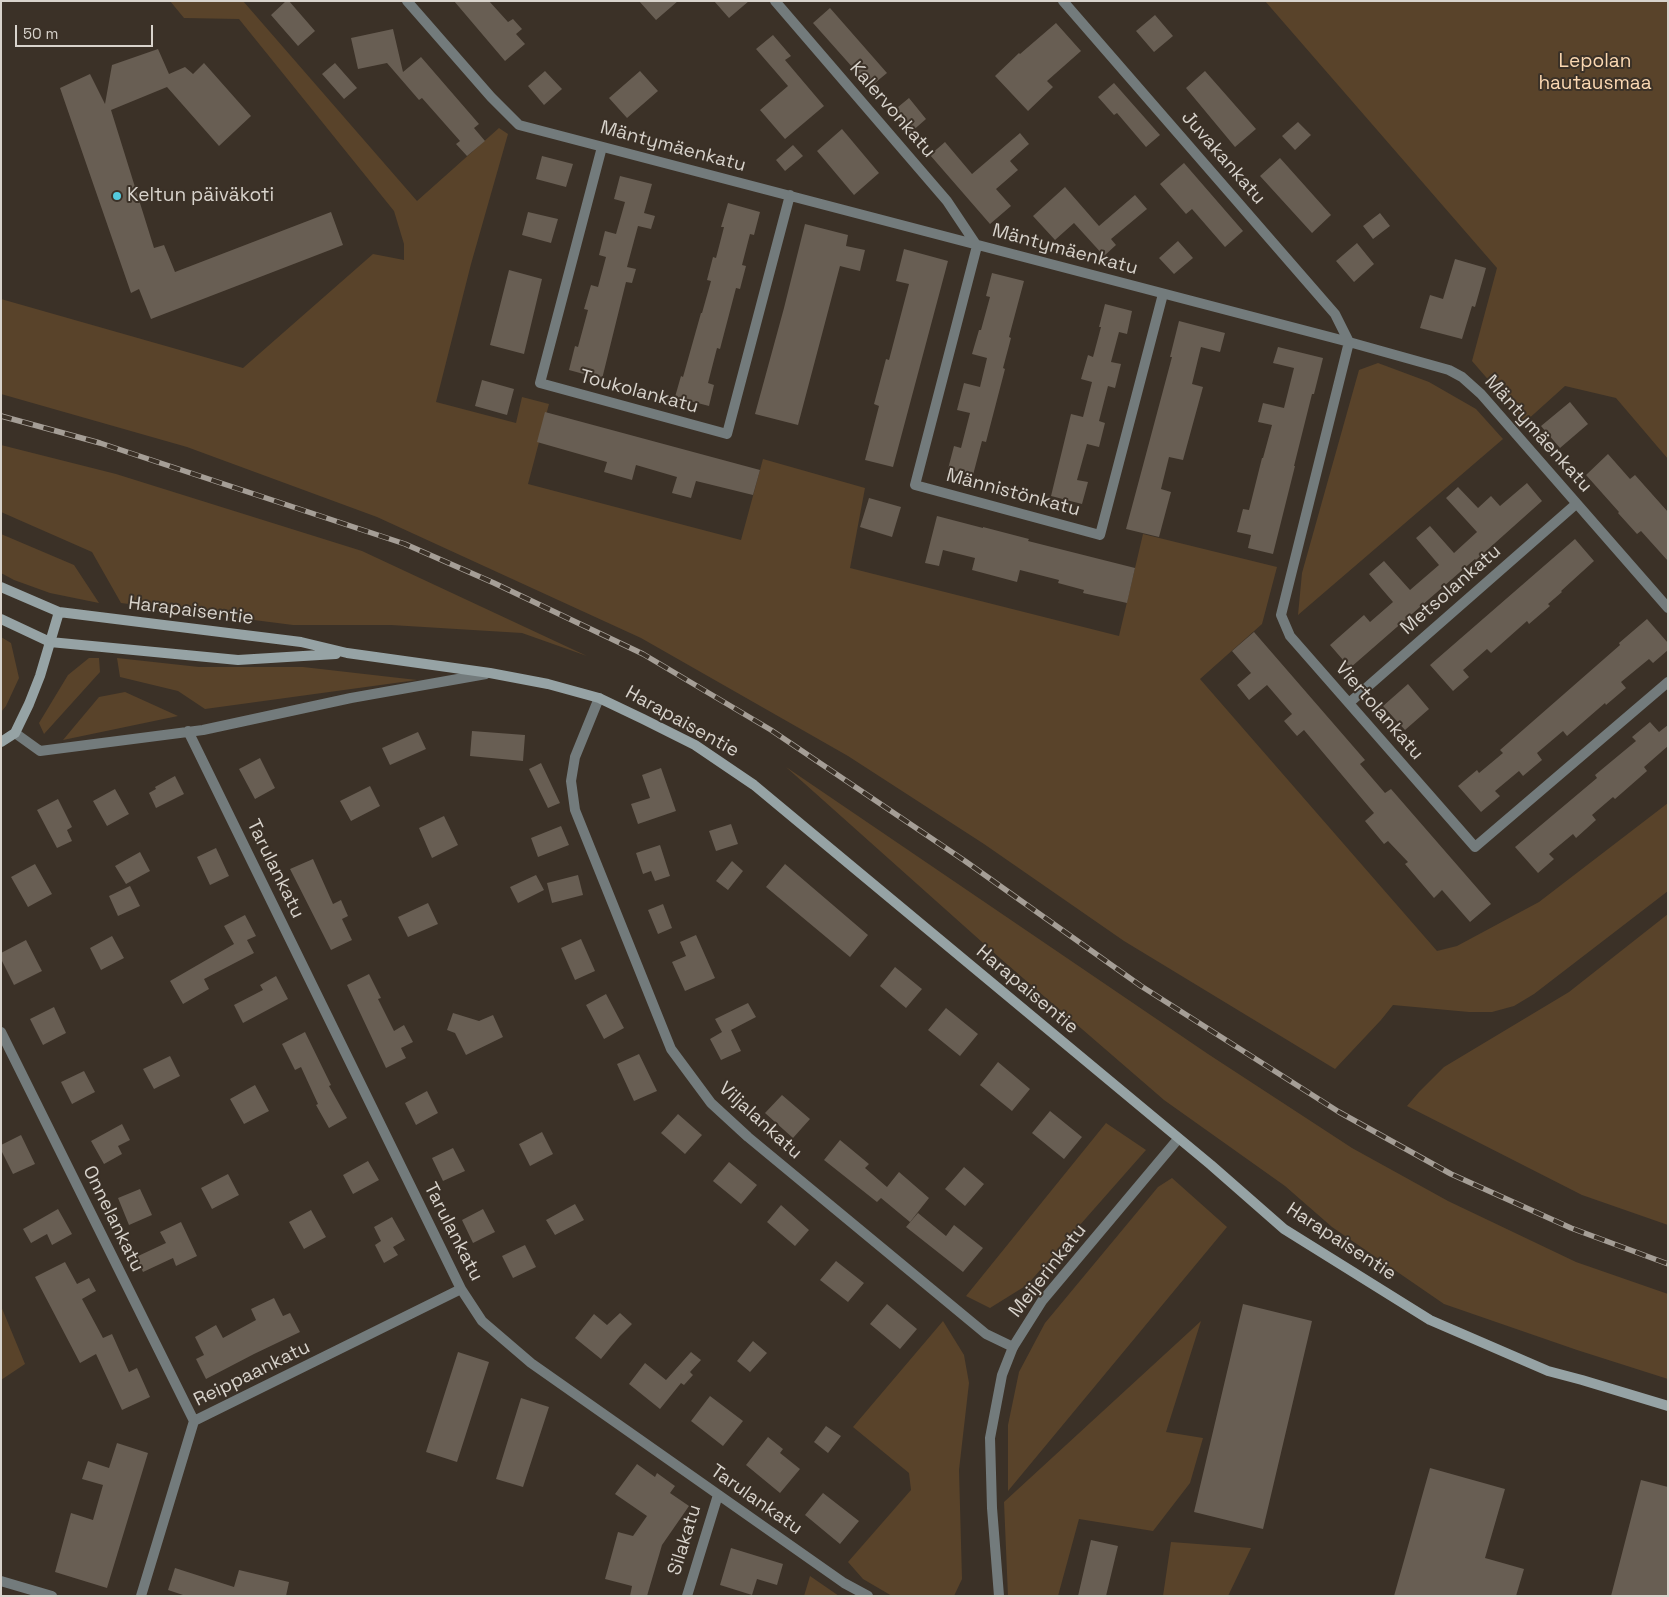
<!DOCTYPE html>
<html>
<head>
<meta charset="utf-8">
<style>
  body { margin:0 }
  #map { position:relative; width:1669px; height:1597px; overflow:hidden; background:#3b3127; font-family:"Space Grotesk",sans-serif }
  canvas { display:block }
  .frame { position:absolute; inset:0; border:2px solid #d8d3cc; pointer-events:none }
  .scale { position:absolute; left:15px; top:25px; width:138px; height:22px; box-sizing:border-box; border:2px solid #d8d3cc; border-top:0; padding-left:6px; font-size:15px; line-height:18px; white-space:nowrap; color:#d8d3cc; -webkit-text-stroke:4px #3b3127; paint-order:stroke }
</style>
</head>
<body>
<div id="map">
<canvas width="1669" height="1597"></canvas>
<div class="frame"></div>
<div class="scale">50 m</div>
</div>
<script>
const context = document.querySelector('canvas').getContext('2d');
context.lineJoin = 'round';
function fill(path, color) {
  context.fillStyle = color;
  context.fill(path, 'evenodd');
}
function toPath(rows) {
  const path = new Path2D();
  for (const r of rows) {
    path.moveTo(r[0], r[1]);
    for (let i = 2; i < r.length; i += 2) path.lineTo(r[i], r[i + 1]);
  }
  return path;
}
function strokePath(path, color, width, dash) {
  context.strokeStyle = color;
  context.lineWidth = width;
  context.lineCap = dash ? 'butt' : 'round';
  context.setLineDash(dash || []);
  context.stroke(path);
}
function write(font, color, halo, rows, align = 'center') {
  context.font = font + ' "Space Grotesk",sans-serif';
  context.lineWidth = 4;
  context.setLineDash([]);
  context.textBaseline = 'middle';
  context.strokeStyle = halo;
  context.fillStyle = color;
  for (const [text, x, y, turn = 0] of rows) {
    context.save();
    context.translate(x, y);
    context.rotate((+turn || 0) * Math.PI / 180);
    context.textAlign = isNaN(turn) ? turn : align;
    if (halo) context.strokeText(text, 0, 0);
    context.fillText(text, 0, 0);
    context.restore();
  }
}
fill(toPath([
  [170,1,243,1,417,201,499,128,508,134,471,264,436,402,516,423,522,397,549,404,528,484,741,540,763,459,865,488,850,568,1119,636,1143,534,1277,567,1262,624,1200,679,1437,951,1457,946,1539,902,1668,803,1668,891,1534,994,1514,1006,1492,1012,1469,1012,1393,1005,1381,1020,1335,1069,1124,941,984,844,848,756,641,638,377,517,187,447,1,394,1,299,243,368,373,254,404,260,404,244,394,211,239,19,184,18],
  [1265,1,1668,1,1668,459,1616,398,1565,386,1525,422,1472,361,1497,268],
  [1378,363,1429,382,1476,409,1503,439,1298,615,1302,573,1359,370],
  [1,445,116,474,362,551,587,656,522,633,391,625,293,625,121,603,92,552,1,512],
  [1,534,74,565,99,603,50,593,14,580,1,573],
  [1,637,11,643,19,678,6,706,1,712],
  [89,658,99,658,100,672,44,734,39,723,68,675],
  [117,658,199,667,303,667,417,680,205,709,178,691,120,677],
  [125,692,178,716,63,740,99,697],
  [786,767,1208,1054,1352,1148,1448,1201,1576,1262,1668,1294,1668,1379,1577,1350,1444,1304,1332,1227,1285,1186,1164,1100,1001,959],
  [1668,914,1668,1225,1582,1195,1407,1106,1419,1092,1444,1067,1569,992],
  [1106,1123,1146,1150,1027,1285,990,1308,966,1296],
  [1172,1178,1227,1227,1008,1491,1008,1425,1019,1372,1045,1323,1158,1187],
  [1,1306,25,1364,1,1380],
  [943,1321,964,1355,969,1383,959,1470,962,1579,954,1596,892,1596,863,1579,848,1562,911,1490,909,1473,853,1427],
  [1201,1321,1166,1432,1203,1438,1190,1483,1153,1531,1079,1519,1058,1596,1008,1596,1004,1502],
  [1171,1542,1251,1548,1228,1596,1163,1596],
  [810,1576,839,1596,804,1596]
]), '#59432a');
fill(toPath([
  [286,1,289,1,315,31,298,46,271,15],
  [454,1,489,1,508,22,513,19,522,29,516,34,525,44,505,61],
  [639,1,678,1,656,20],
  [714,1,749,1,729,18],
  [830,8,887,73,870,87,813,23],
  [1155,15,1173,36,1154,52,1136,31],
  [1056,23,1081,51,1047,81,1053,87,1028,111,995,76,1019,53,1020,54],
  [393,29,403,72,421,57,479,124,474,128,485,141,467,156,456,144,460,141,422,98,419,100,387,63,358,69,351,38],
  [773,35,791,56,785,60,824,106,785,139,760,110,788,86,756,49],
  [158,49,169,74,185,67,193,74,204,63,251,116,219,146,167,87,111,110,154,248,164,245,175,272,331,212,343,245,151,319,139,289,131,293,60,88,90,74,105,104,112,65],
  [335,63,357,88,344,99,322,74],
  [545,71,562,89,544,105,528,86],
  [640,71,658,91,627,118,609,98],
  [1205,71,1256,129,1235,147,1186,88],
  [1114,83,1160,135,1146,147,1117,113,1114,115,1098,97],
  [909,98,926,119,910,133,892,112],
  [1298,122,1311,135,1295,150,1282,136],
  [842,129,879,173,854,195,817,151],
  [1020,133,1029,144,1010,161,1018,170,996,189,1011,206,990,224,930,155,945,142,972,174],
  [793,145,803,156,785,171,776,160],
  [542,156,573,164,566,187,536,179],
  [1280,158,1331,215,1312,233,1260,176],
  [1184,163,1243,231,1225,247,1192,209,1186,214,1160,184],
  [620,176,652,184,644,213,655,216,651,229,638,226,627,267,636,269,632,283,626,282,602,379,569,370,575,346,578,347,588,310,584,309,591,285,598,287,606,257,599,255,605,231,616,234,625,202,614,199],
  [1065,187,1099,226,1135,195,1147,209,1111,239,1116,245,1104,256,1074,223,1055,240,1033,216],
  [728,203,760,212,754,235,750,234,742,265,746,266,740,289,736,288,720,349,717,348,708,383,714,385,709,406,675,397,681,376,683,377,701,313,702,313,711,281,707,280,713,257,716,258,724,227,721,227],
  [528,212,558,219,551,243,522,235],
  [1380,213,1390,226,1373,239,1363,226],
  [805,224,848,235,846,246,865,250,860,271,840,266,798,425,755,414,784,308],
  [1178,241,1193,258,1174,274,1159,258],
  [1357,243,1374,264,1354,282,1336,261],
  [904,249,948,261,893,467,865,460,879,406,874,404,886,359,889,360,909,284,896,281],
  [1455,259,1486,268,1475,307,1472,306,1462,339,1420,328,1430,295,1443,299],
  [509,270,542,279,524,354,490,345],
  [992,273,1024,281,1009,337,1011,338,1003,368,1005,369,986,442,982,441,973,475,948,469,954,446,961,448,970,413,957,410,964,383,980,387,987,358,972,354,979,330,981,330,990,297,986,296],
  [1105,304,1132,311,1127,334,1119,332,1111,362,1121,364,1115,388,1108,386,1099,421,1105,423,1099,447,1087,444,1077,480,1088,482,1082,504,1051,496,1071,414,1083,417,1092,382,1081,379,1088,355,1093,357,1101,327,1099,327],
  [1179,321,1225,333,1220,352,1201,347,1192,384,1203,387,1183,460,1169,457,1161,489,1171,492,1159,537,1126,529,1172,357,1170,357],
  [1278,347,1323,358,1314,394,1312,394,1294,466,1295,466,1273,554,1248,548,1251,535,1237,532,1243,509,1249,510,1262,458,1263,458,1272,425,1258,422,1263,403,1284,408,1294,368,1273,363],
  [482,380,514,389,507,415,475,406],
  [1570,402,1588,424,1560,448,1541,426],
  [545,412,760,470,753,495,696,481,691,498,672,493,677,477,636,465,632,480,604,472,607,462,537,442],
  [1608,454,1630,479,1635,475,1668,512,1668,561,1641,531,1637,534,1618,513,1619,512,1586,475],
  [1527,483,1542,501,1476,560,1475,559,1350,668,1330,645,1364,615,1370,622,1393,602,1369,574,1384,561,1410,590,1439,565,1416,538,1430,526,1454,553,1477,532,1446,498,1458,487,1478,508,1491,496,1500,506],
  [869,498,901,507,892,537,860,527],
  [937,516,983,528,983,527,1029,539,1028,541,1135,568,1127,603,1083,593,1084,590,1058,583,1059,580,1020,570,1017,582,972,570,975,558,943,550,939,566,925,563],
  [1575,539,1594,561,1561,591,1562,592,1548,604,1550,606,1529,624,1527,621,1491,653,1487,649,1463,670,1469,677,1453,691,1430,665],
  [1647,619,1668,643,1668,650,1653,663,1649,659,1621,682,1626,688,1606,705,1605,703,1567,736,1563,731,1537,753,1542,760,1523,776,1519,771,1495,791,1500,796,1481,812,1458,786,1477,770,1479,773,1503,753,1500,750,1620,645,1619,643],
  [1254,632,1365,760,1360,764,1385,793,1391,789,1491,904,1470,922,1442,890,1434,898,1405,864,1408,862,1388,841,1384,844,1365,821,1374,813,1304,730,1297,736,1284,721,1292,714,1267,685,1249,700,1237,685,1251,673,1232,651],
  [1408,684,1429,709,1405,730,1383,706],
  [1650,722,1659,732,1668,725,1668,746,1644,767,1647,771,1615,799,1613,797,1592,815,1596,820,1576,838,1573,834,1549,854,1554,859,1538,873,1515,847,1597,778,1595,775,1636,741,1632,737],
  [472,731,525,735,523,761,470,756],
  [418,732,426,749,390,765,382,748],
  [260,758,275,788,255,799,239,769],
  [541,763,560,803,548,808,529,769],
  [661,768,676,811,638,824,631,804,650,798,642,775],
  [175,776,184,794,156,808,149,793,156,789,155,787],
  [370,786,380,806,351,821,340,801],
  [115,789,129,814,107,826,93,801],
  [58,799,72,827,67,830,72,841,57,848,37,810],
  [444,816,458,845,432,858,419,828],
  [731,824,738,844,716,851,709,831],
  [561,826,569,845,538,857,531,838],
  [660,845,670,876,655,881,651,871,643,874,636,853],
  [216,848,229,876,210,885,197,857],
  [140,852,150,871,126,884,115,866],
  [313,859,333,904,341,900,348,916,342,919,352,940,331,950,290,869],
  [732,861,743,871,728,890,716,881],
  [35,864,52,894,28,907,11,877],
  [785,864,868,935,850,957,766,887],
  [536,875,544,890,518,903,510,887],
  [578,875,583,895,552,903,547,883],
  [130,886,140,906,118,916,109,896],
  [428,903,438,924,408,937,398,917],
  [663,904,672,928,658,934,648,910],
  [245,915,256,936,247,940,254,953,204,979,209,989,183,1004,170,981,234,944,224,926],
  [696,935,715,978,685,991,672,962,686,956,680,942],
  [112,936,124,958,101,970,90,948],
  [581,939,595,971,575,980,561,948],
  [26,940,42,971,14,985,1,959,1,953],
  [895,967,922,989,906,1008,880,986],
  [369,974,381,998,378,999,394,1031,404,1025,413,1042,401,1048,406,1058,386,1068,347,985],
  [276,976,288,999,243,1023,234,1005,263,990,260,985],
  [606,994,624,1028,604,1039,586,1005],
  [748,1003,756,1017,731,1030,741,1051,721,1060,710,1039,722,1032,715,1019],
  [54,1007,66,1033,43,1045,30,1019],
  [946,1008,978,1034,960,1056,928,1030],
  [453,1013,479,1021,493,1015,503,1037,466,1055,455,1033,447,1030],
  [305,1032,331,1085,329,1086,347,1118,329,1128,316,1105,318,1104,301,1067,295,1070,282,1044],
  [639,1054,657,1091,634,1101,617,1064],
  [170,1056,180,1076,154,1089,143,1069],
  [998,1062,1030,1089,1012,1111,980,1085],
  [84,1071,95,1092,72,1104,61,1082],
  [255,1085,269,1111,244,1124,230,1099],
  [427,1091,438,1113,416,1125,405,1103],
  [782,1095,810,1119,793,1138,765,1113],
  [1050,1111,1082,1137,1064,1159,1032,1133],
  [678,1114,702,1135,685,1154,661,1133],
  [122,1124,130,1140,118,1146,122,1154,104,1164,91,1141],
  [542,1132,553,1154,530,1166,519,1144],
  [21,1135,35,1164,13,1174,1,1150,1,1145],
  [840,1140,869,1164,865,1168,887,1187,899,1172,929,1198,910,1222,881,1198,877,1202,824,1160],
  [453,1148,465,1171,443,1181,432,1158],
  [368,1161,379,1180,353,1194,343,1175],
  [729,1162,757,1185,741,1204,713,1181],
  [964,1167,984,1184,965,1206,945,1189],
  [228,1174,239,1195,212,1209,201,1188],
  [140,1189,152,1215,129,1225,118,1198],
  [575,1204,584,1220,555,1235,546,1220],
  [781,1205,809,1230,795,1246,767,1222],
  [58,1209,72,1234,52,1245,47,1234,31,1243,23,1229],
  [483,1209,495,1232,473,1243,462,1220],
  [311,1210,326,1237,304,1249,289,1222],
  [918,1213,946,1236,954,1225,983,1248,963,1272,906,1227],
  [392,1217,405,1240,393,1247,398,1255,384,1263,375,1245,381,1241,374,1227],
  [181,1222,197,1256,176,1266,173,1258,143,1272,136,1257,166,1243,160,1232],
  [525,1245,536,1267,513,1278,502,1256],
  [836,1261,864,1283,848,1302,820,1280],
  [65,1262,77,1284,89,1278,96,1291,82,1299,103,1338,112,1334,129,1372,137,1368,150,1397,122,1410,96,1354,80,1363,35,1277],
  [274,1298,283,1316,290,1313,300,1332,254,1354,206,1379,196,1359,204,1355,195,1337,216,1325,223,1338,256,1320,251,1309],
  [887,1304,917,1329,900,1349,870,1324],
  [1243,1304,1312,1321,1263,1529,1194,1512],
  [620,1313,632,1324,620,1336,601,1359,575,1338,594,1314,607,1325],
  [753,1341,767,1353,750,1372,737,1361],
  [458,1352,489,1362,457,1462,426,1452],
  [691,1352,701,1360,690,1372,693,1375,684,1385,681,1383,660,1409,629,1384,645,1363,666,1380],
  [710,1396,743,1421,723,1446,691,1421],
  [521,1398,549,1407,523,1487,496,1479],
  [826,1426,841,1436,828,1453,814,1442],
  [768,1437,783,1449,780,1453,800,1469,780,1493,746,1465],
  [117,1443,148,1453,107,1588,55,1572,71,1513,93,1520,103,1485,82,1479,88,1461,109,1468],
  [637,1464,655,1477,657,1473,675,1486,670,1493,689,1506,662,1545,647,1596,630,1596,632,1586,605,1579,618,1532,633,1536,647,1516,615,1494],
  [1430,1468,1505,1489,1485,1558,1524,1569,1516,1596,1394,1596],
  [1641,1480,1668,1487,1668,1596,1611,1596],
  [823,1493,859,1521,840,1544,805,1515],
  [1091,1540,1118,1546,1106,1596,1078,1596],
  [731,1548,783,1564,777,1585,757,1579,752,1595,720,1585],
  [175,1568,234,1587,239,1570,289,1582,286,1596,186,1596,168,1590]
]), '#685e53');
strokePath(toPath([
  [407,1,491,97,519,125,1349,342,1449,370,1462,377,1481,394,1668,608],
  [775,1,947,201,977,246,915,485,1100,535,1163,294],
  [1063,1,1335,314,1349,342,1281,615,1290,636,1475,847,1668,682],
  [602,147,540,383,727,434,790,195],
  [599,698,575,757,571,781,575,810,671,1049,711,1103,748,1137,986,1334,1013,1347],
  [1349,703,1576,504],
  [188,731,461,1289,482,1321,531,1363,844,1583,868,1596],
  [15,733,40,751,203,730,351,698,486,674],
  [1,1032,194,1421],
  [1,1581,52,1596],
  [141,1596,194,1421,461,1289],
  [687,1596,718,1495]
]), '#737b7c', 10);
strokePath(toPath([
  [999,1596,992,1508,990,1438,1002,1375,1013,1347,1042,1301,1178,1139]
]), '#737b7c', 10);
strokePath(toPath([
  [1,587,59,612,301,642,347,653,490,673,548,684,599,698,643,719,695,745,754,785,1211,1165,1284,1229,1430,1320,1548,1371,1582,1380,1668,1406],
  [1,619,50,642,238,660,336,654],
  [1,742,15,733,29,704,40,676,59,612]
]), '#96a3a5', 10);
const rail = toPath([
  [1,416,100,443,405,544,494,583,643,654,771,730,965,861,1141,986,1339,1112,1451,1174,1571,1228,1668,1264]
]);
strokePath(rail, '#a59e96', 5.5);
strokePath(rail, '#3b3127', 4, [11]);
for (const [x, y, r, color] of [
  [117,196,5,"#54cade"]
]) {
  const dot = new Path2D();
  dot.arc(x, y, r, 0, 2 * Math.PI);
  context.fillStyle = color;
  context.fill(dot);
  strokePath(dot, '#3b3127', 2);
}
write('19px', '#fbd8b2', '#3b3127', [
  ["Lepolan",1595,62],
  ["hautausmaa",1595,84]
]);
write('19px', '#d8d3cc', '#3b3127', [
  ["Kalervonkatu",892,110,49],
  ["Mäntymäenkatu",673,147,15],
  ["Juvakankatu",1223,158,49],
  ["Mäntymäenkatu",1065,250,15],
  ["Toukolankatu",639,392,15],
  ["Mäntymäenkatu",1538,434,48],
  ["Männistönkatu",1013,493,15],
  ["Metsolankatu",1451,590,-41],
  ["Harapaisentie",191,611,7],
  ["Viertolankatu",1379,711,49],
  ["Harapaisentie",682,722,29],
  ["Tarulankatu",275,869,64],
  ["Harapaisentie",1027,990,40],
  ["Viljalankatu",760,1121,42],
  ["Onnelankatu",113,1219,64],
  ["Tarulankatu",453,1232,63],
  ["Harapaisentie",1341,1242,33],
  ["Meijerinkatu",1048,1271,-52],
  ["Reippaankatu",252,1374,-26],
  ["Tarulankatu",756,1500,35],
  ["Silakatu",685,1540,-73]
]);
write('19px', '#d8d3cc', '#3b3127', [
  ["Keltun päiväkoti",127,196]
], 'left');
</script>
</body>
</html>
